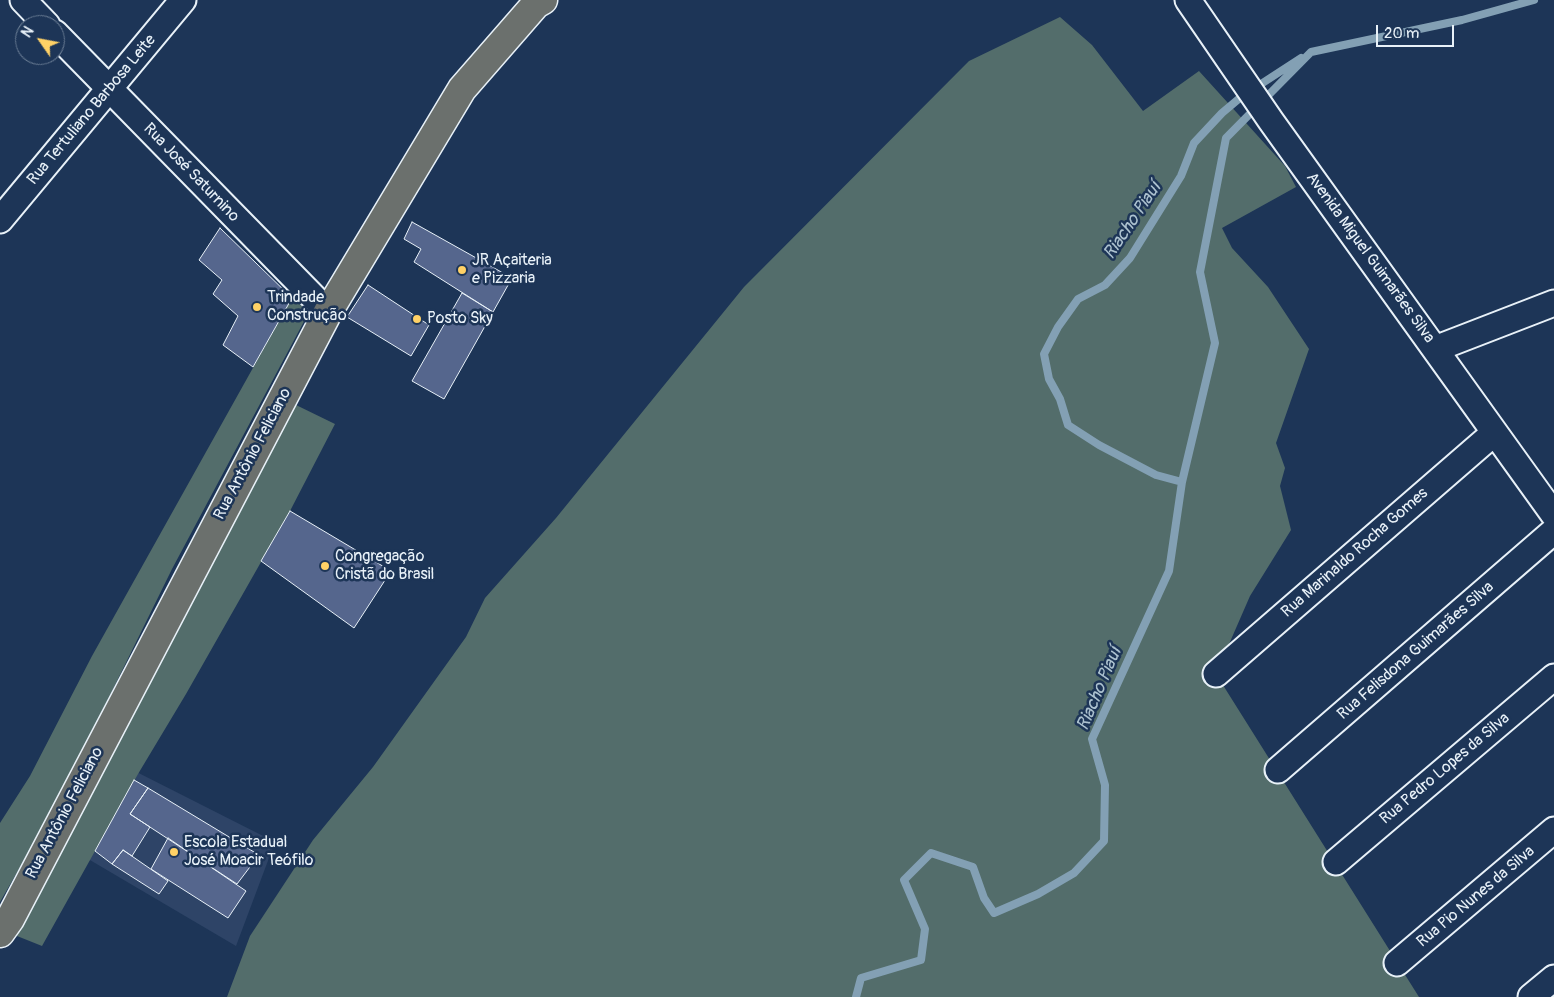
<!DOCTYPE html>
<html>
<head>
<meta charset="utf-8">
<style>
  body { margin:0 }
  #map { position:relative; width:1554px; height:997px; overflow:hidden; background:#1d3557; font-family:Pangolin,sans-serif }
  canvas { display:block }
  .north { position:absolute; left:15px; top:15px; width:50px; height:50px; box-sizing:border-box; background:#1d3557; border:1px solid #6e8097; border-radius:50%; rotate:303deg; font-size:14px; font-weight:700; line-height:20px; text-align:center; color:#e8f1f8 }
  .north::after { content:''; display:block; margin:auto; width:18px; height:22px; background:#ffd166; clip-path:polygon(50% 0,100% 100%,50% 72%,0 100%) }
  .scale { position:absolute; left:1376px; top:25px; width:78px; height:22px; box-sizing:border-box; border:2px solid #e8f1f8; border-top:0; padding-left:6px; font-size:15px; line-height:18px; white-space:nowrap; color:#e8f1f8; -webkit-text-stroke:4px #1d3557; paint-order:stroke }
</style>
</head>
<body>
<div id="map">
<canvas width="1554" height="997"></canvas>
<div class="north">N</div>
<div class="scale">20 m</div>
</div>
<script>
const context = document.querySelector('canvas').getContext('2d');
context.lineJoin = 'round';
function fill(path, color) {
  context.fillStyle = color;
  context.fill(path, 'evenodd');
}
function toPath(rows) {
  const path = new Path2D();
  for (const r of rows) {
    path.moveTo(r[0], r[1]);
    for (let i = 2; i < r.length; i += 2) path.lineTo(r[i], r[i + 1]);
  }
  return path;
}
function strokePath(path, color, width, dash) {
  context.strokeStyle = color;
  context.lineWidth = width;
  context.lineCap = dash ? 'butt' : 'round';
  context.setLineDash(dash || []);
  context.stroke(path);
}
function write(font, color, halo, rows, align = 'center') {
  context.font = font + ' Pangolin,sans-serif';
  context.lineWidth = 5;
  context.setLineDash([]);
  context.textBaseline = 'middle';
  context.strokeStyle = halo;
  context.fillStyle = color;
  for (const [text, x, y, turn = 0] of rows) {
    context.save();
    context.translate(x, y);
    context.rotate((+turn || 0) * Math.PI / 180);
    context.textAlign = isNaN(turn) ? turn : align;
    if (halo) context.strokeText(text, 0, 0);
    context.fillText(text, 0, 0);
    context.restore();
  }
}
fill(toPath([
  [107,757,275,842,236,946,61,843]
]), '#2e4467');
fill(toPath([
  [1060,17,1092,45,1143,111,1199,71,1285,166,1296,187,1222,228,1232,248,1268,287,1309,349,1276,443,1285,468,1280,486,1291,530,1250,596,1216,674,1419,997,227,997,250,936,313,840,373,767,466,637,485,598,556,518,744,287,969,61],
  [292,298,309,312,172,569,57,803,0,902,0,823,30,776,92,656],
  [296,405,335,424,290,511,186,694,138,774,42,946,12,934,189,599]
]), '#536d6b');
strokePath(toPath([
  [1182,482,1156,475,1099,445,1068,425,1060,399,1049,379,1044,354,1058,327,1078,299,1105,285,1130,258,1181,176,1194,143,1222,113,1241,97,1301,58],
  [856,997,861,978,921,960,925,929,904,880,931,853,973,867,984,898,994,913,1038,894,1074,873,1104,841,1105,785,1092,739,1169,571,1182,482,1215,343,1200,272,1226,138,1311,52,1462,20,1534,0]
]), '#83a0b4', 8);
const building = toPath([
  [412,222,512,278,493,312,414,262,421,249,404,239,412,222],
  [220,228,292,298,253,367,223,345,238,316,213,294,222,280,199,260,220,228],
  [368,285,429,325,411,356,347,317,368,285],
  [462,293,493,312,444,399,412,381,462,293],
  [290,511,391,571,354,628,261,561,290,511],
  [134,780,148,788,130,814,150,827,132,856,123,850,112,864,95,851,134,780],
  [148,788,259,855,237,884,130,814,148,788],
  [168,838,246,891,228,918,151,869,168,838],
  [123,850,168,881,159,894,112,864,123,850]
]);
fill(building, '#55668d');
strokePath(building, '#e8f1f8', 1);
const minor = toPath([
  [23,0,47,25],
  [1188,0,1271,121,1554,515],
  [55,33,328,312],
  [0,220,183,0],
  [1435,349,1554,303],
  [1216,674,1494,433],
  [1278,770,1554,531],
  [1336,862,1554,677],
  [1397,963,1554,830],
  [1531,997,1554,978]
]);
const major = toPath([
  [0,933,10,919,328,312,462,89,536,4,543,0]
]);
strokePath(minor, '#e8f1f8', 29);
strokePath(major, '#e8f1f8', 31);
strokePath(minor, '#1d3557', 25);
strokePath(major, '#6b706d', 28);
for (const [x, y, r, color] of [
  [462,270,5,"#ffd166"],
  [257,307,5,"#ffd166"],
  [417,319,5,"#ffd166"],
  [325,566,5,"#ffd166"],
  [174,852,5,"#ffd166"]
]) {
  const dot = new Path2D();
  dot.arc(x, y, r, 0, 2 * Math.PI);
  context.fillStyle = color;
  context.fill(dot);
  strokePath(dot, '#1d3557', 2);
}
write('16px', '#e8f1f8', '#1d3557', [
  ["Rua Tertuliano Barbosa Leite",92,110,-50],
  ["Rua José Saturnino",191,173,46],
  ["Avenida Miguel Guimarães Silva",1370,258,54],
  ["Rua Antônio Feliciano",253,454,-62],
  ["Rua Marinaldo Rocha Gomes",1355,553,-41],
  ["Rua Felisdona Guimarães Silva",1416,651,-41],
  ["Rua Pedro Lopes da Silva",1445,769,-40],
  ["Rua Antônio Feliciano",65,813,-62],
  ["Rua Pio Nunes da Silva",1476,897,-40]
]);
write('16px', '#e8f1f8', '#1d3557', [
  ["JR Açaiteria",472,261],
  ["e Pizzaria",472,279],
  ["Trindade",267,298],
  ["Construção",267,316],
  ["Posto Sky",427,319],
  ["Congregação",335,557],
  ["Cristã do Brasil",335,575],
  ["Escola Estadual",184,843],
  ["José Moacir Teófilo",184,861]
], 'left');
write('italic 18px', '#adc2d0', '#1d3557', [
  ["Riacho Piauí",1133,221,-56],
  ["Riacho Piauí",1100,689,-67]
]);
</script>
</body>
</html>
